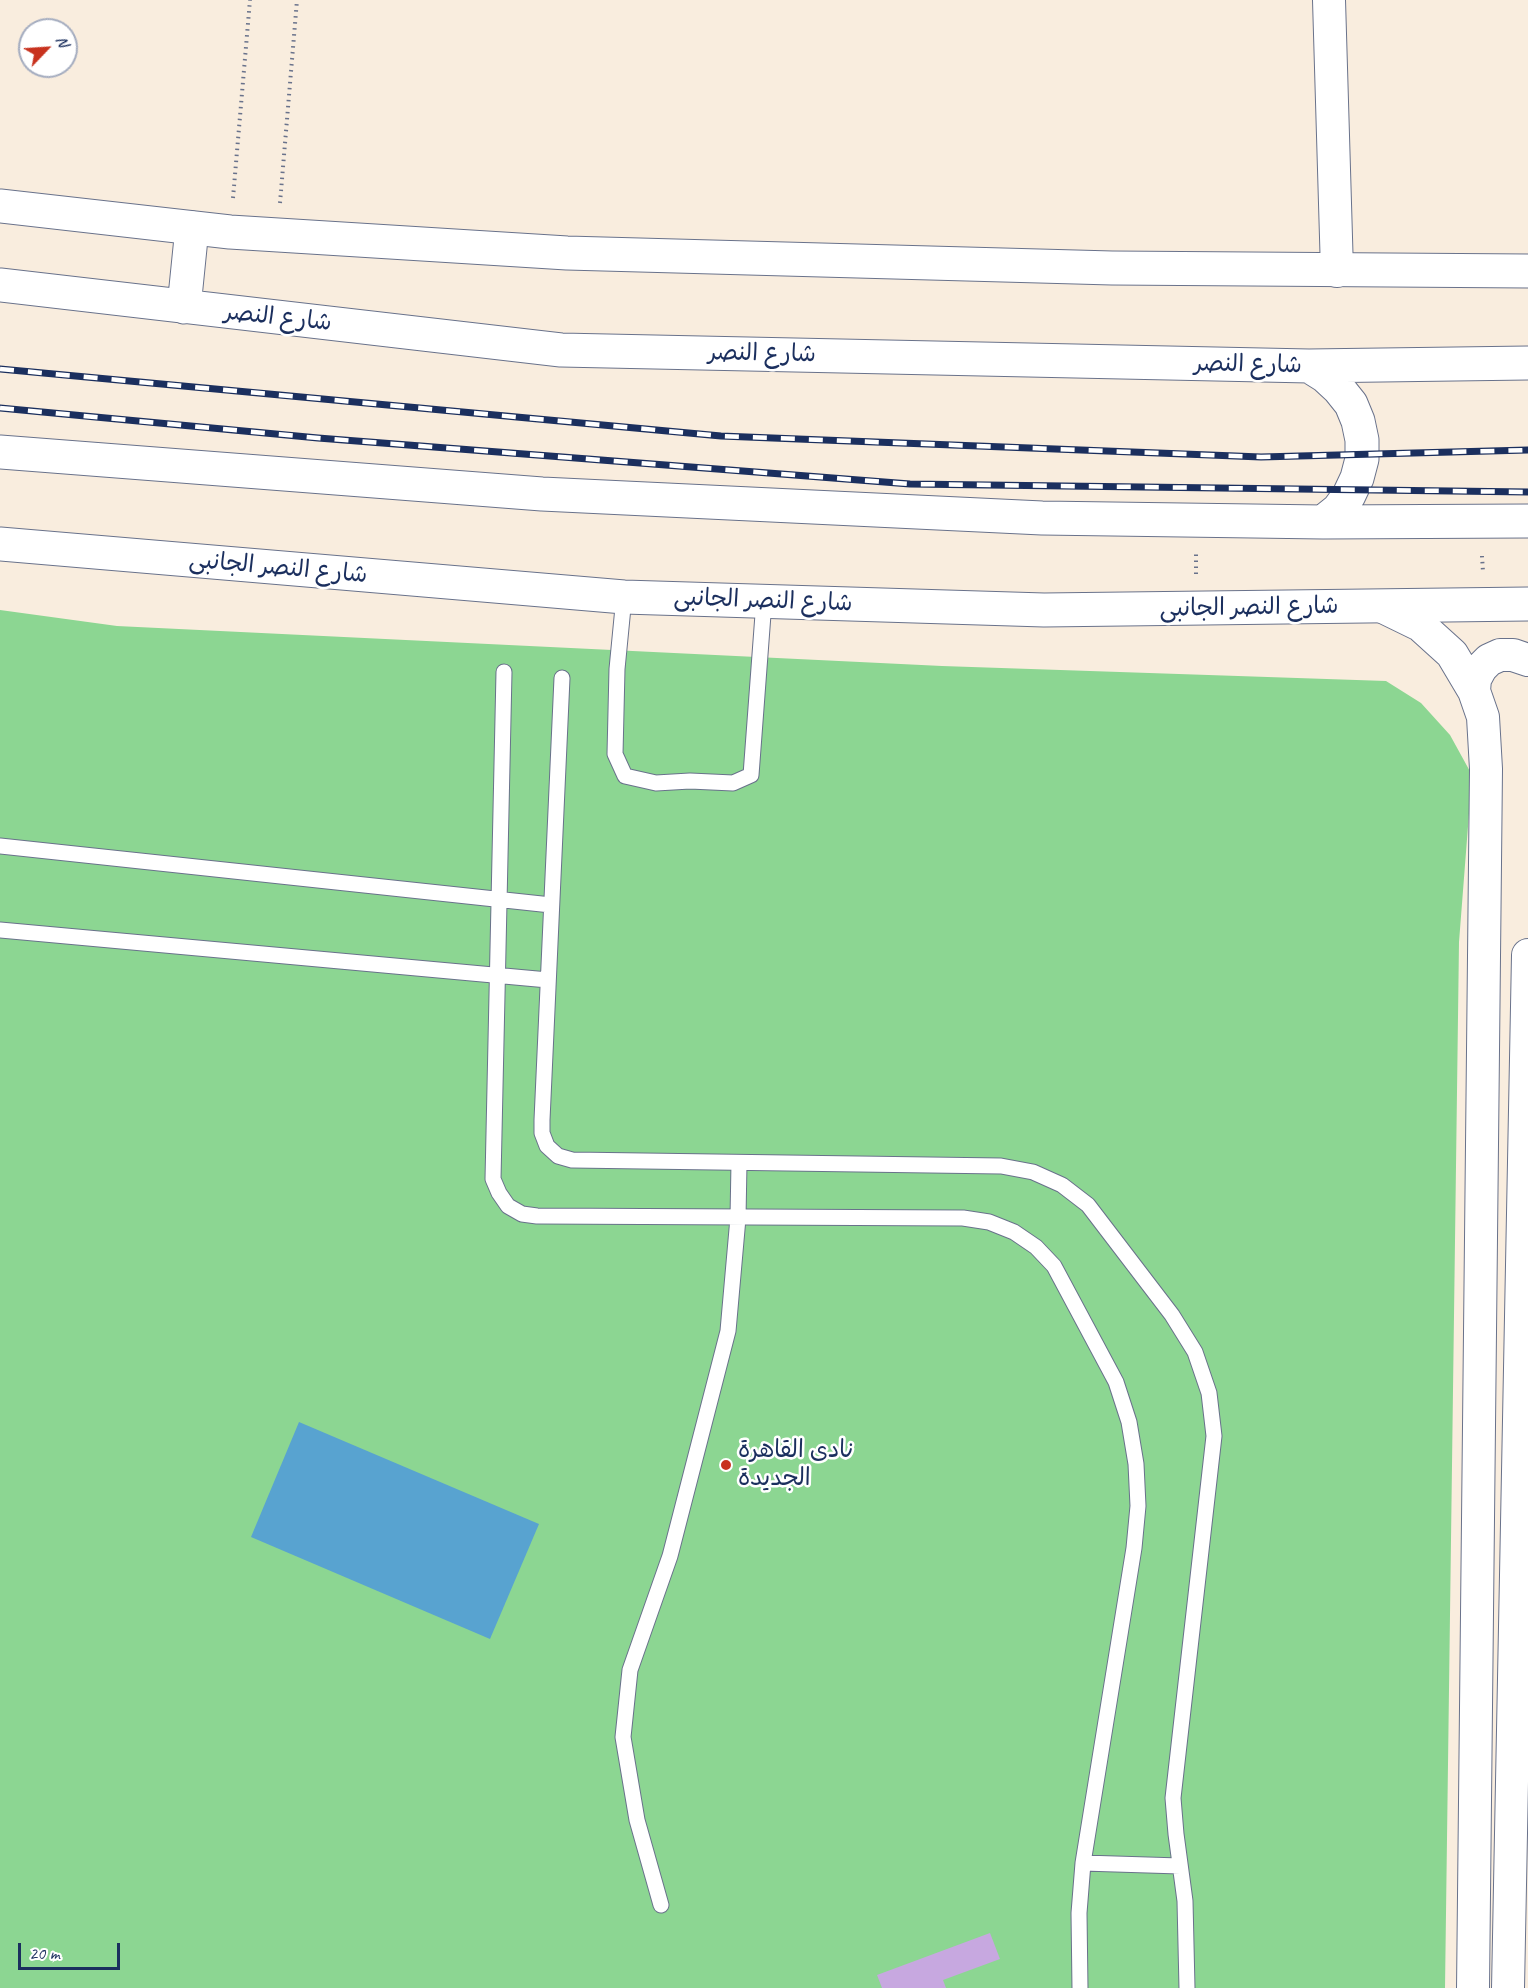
<!DOCTYPE html>
<html>
<head>
<meta charset="utf-8">
<style>
  body { margin:0 }
  #map { position:relative; width:1528px; height:1988px; overflow:hidden; background:#f9edde; font-family:Caveat,sans-serif }
  canvas { display:block }
  .north { position:absolute; left:18px; top:18px; width:60px; height:60px; box-sizing:border-box; background:#fff; border:2px solid #a4acbf; border-radius:50%; rotate:65deg; font-size:16px; font-weight:700; line-height:24px; text-align:center; color:#1b2f5e }
  .north::after { content:''; display:block; margin:auto; width:21px; height:27px; background:#c8321e; clip-path:polygon(50% 0,100% 100%,50% 72%,0 100%) }
  .scale { position:absolute; left:18px; top:1943px; width:102px; height:27px; box-sizing:border-box; border:3px solid #1b2f5e; border-top:0; padding-left:8px; font-size:18px; line-height:21px; white-space:nowrap; color:#1b2f5e; -webkit-text-stroke:4px #fff; paint-order:stroke }
</style>
</head>
<body>
<div id="map">
<canvas width="1528" height="1988"></canvas>
<div class="north">N</div>
<div class="scale">20 m</div>
</div>
<script>
const context = document.querySelector('canvas').getContext('2d');
context.lineJoin = 'round';
function fill(path, color) {
  context.fillStyle = color;
  context.fill(path, 'evenodd');
}
function toPath(rows) {
  const path = new Path2D();
  for (const r of rows) {
    path.moveTo(r[0], r[1]);
    for (let i = 2; i < r.length; i += 2) path.lineTo(r[i], r[i + 1]);
  }
  return path;
}
function strokePath(path, color, width, dash) {
  context.strokeStyle = color;
  context.lineWidth = width;
  context.lineCap = dash ? 'butt' : 'round';
  context.setLineDash(dash || []);
  context.stroke(path);
}
function write(font, color, halo, rows, align = 'center') {
  context.font = font + ' Caveat,"Playpen Sans Arabic",sans-serif';
  context.lineWidth = 5;
  context.setLineDash([]);
  context.textBaseline = 'middle';
  context.strokeStyle = halo;
  context.fillStyle = color;
  for (const [text, x, y, turn = 0] of rows) {
    context.save();
    context.translate(x, y);
    context.rotate((+turn || 0) * Math.PI / 180);
    context.textAlign = isNaN(turn) ? turn : align;
    if (halo) context.strokeText(text, 0, 0);
    context.fillText(text, 0, 0);
    context.restore();
  }
}
fill(toPath([
  [0,610,117,626,942,666,1386,681,1421,703,1450,735,1472,775,1459,942,1445,1988,0,1988]
]), '#8cd692');
fill(toPath([
  [299,1422,539,1524,490,1639,251,1537]
]), '#58a3d0');
fill(toPath([
  [990,1933,1000,1959,943,1980,946,1988,882,1988,877,1975]
]), '#c7a8e0');
const service = toPath([
  [624,597,617,669,615,754,625,776,656,783,690,781,733,783,751,775,764,601],
  [504,672,493,1179,499,1193,508,1206,522,1214,537,1216,963,1218,989,1222,1014,1232,1036,1247,1054,1266,1116,1382,1129,1422,1136,1464,1138,1506,1134,1548,1083,1863,1079,1913,1080,1988],
  [562,678,542,1120,542,1133,547,1146,558,1156,572,1160,1001,1166,1033,1172,1062,1185,1088,1205,1172,1315,1195,1352,1209,1393,1214,1436,1173,1798,1176,1834,1185,1901,1187,1988],
  [0,846,551,905],
  [0,930,548,980],
  [1083,1863,1180,1866],
  [661,1905,637,1820,623,1737,630,1670,670,1556,728,1331,738,1218,739,1163]
]);
const minor = toPath([
  [1329,0,1337,271],
  [1381,606,1420,625,1452,654,1474,691,1483,717,1486,769,1473,1988],
  [1474,691,1475,679,1481,668,1489,660,1500,655,1513,655,1528,660],
  [1508,1988,1528,955]
]);
const tertiary = toPath([
  [0,206,230,232,567,253,1112,268,1528,271],
  [0,544,624,597,1044,610,1528,604]
]);
const primary = toPath([
  [0,285,561,350,1309,366,1528,363],
  [184,307,192,228],
  [1309,366,1325,376,1339,389,1351,404,1358,421,1362,440,1362,459,1357,478,1349,495,1338,510,1323,522],
  [0,452,542,494,1042,518,1323,522,1528,521]
]);
strokePath(service, '#69728b', 17);
strokePath(minor, '#69728b', 34);
strokePath(tertiary, '#69728b', 35);
strokePath(primary, '#69728b', 35);
strokePath(toPath([
  [233,198,250,0],
  [280,203,297,0],
  [1482,556,1483,572],
  [1196,574,1196,554]
]), '#69728b', 4, [1.5, 4.5]);
strokePath(service, '#fff', 15);
strokePath(minor, '#fff', 32);
strokePath(tertiary, '#fff', 33);
strokePath(primary, '#fff', 33);
const rail = toPath([
  [0,369,721,436,1261,457,1528,450],
  [0,408,318,438,910,484,1528,492]
]);
strokePath(rail, '#1b2f5e', 7);
strokePath(rail, '#fff', 4.5, [14]);
for (const [x, y, r, color] of [
  [726,1465,6,"#c8321e"]
]) {
  const dot = new Path2D();
  dot.arc(x, y, r, 0, 2 * Math.PI);
  context.fillStyle = color;
  context.fill(dot);
  strokePath(dot, '#fff', 2);
}
write('24px', '#1b2f5e', '#fff', [
  ["شارع النصر",278,318,6],
  ["شارع النصر",762,354,1],
  ["شارع النصر",1248,365,1],
  ["شارع النصر الجانبى",278,568,5],
  ["شارع النصر الجانبى",763,601,2],
  ["شارع النصر الجانبى",1249,608,-1]
]);
write('24px', '#1b2f5e', '#fff', [
  ["نادى القاهرة",738,1451],
  ["الجديدة",738,1479]
], 'left');
</script>
</body>
</html>
